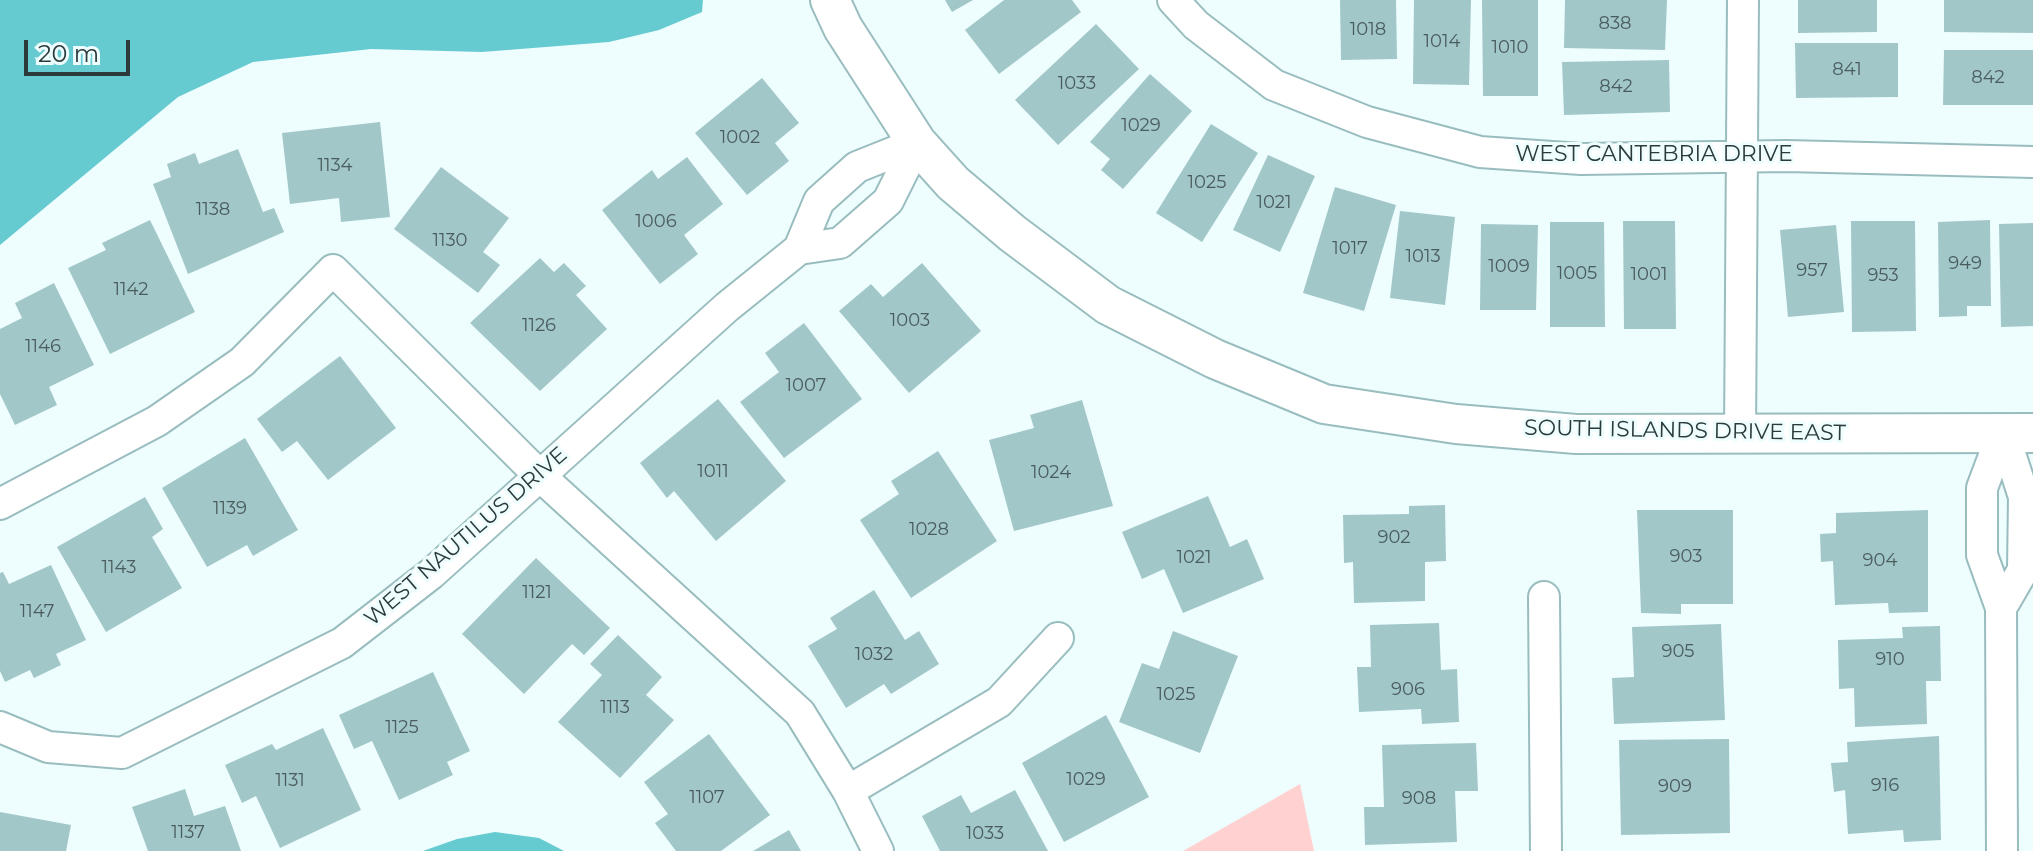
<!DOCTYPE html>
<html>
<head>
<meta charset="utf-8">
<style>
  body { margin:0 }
  #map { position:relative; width:2033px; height:851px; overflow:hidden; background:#eefdfe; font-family:Montserrat,sans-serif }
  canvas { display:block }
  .scale { position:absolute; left:24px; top:40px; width:106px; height:36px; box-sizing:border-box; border:4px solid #2c3a3b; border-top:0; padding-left:10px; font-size:24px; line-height:28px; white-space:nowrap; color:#2c3a3b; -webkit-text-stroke:6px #eefdfe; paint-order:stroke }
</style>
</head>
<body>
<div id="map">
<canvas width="2033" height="851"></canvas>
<div class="scale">20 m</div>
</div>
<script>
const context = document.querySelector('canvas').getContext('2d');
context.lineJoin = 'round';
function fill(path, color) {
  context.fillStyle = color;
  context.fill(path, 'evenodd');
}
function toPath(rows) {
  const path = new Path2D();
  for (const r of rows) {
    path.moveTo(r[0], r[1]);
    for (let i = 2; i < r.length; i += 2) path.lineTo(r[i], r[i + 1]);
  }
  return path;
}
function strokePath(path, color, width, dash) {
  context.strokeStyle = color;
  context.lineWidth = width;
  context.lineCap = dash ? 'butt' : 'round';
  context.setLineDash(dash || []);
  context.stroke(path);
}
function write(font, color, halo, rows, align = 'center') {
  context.font = font + ' Montserrat,sans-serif';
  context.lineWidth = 6;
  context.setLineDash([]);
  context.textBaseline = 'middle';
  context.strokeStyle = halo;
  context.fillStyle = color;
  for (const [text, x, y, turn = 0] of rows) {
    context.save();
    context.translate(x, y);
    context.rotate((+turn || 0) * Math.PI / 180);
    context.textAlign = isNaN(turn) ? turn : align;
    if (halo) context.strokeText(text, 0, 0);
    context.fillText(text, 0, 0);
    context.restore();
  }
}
fill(toPath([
  [1300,784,1314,851,1183,851]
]), '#ffd2d1');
fill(toPath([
  [0,0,703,0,702,12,659,30,609,42,482,52,371,49,253,62,178,97,0,245],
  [495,832,539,838,564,851,423,851,457,839]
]), '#65cbd0');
fill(toPath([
  [945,0,973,0,952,12],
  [1004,0,1072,0,1081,12,999,74,965,30],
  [1340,0,1396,0,1397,59,1341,60],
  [1414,0,1471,0,1469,85,1413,84],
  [1482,0,1538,0,1538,96,1483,96],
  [1565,0,1667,0,1665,50,1564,48],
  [1798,0,1877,0,1877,32,1798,33],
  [1944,0,2033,0,2033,33,1944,32],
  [1096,24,1139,69,1058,145,1015,100],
  [1795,43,1898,43,1898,97,1796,98],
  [1944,50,2033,50,2033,105,1943,105],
  [1669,60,1670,112,1564,115,1562,62],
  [1150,74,1192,111,1123,189,1101,170,1110,159,1090,142],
  [762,78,799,123,775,143,789,161,747,195,695,133],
  [380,122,390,217,341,222,339,198,290,204,282,133],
  [1211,124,1258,153,1202,242,1156,213],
  [238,149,263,212,274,208,284,232,188,274,153,184,171,177,167,164,195,153,199,164],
  [1268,155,1315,176,1280,252,1233,230],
  [687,157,723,204,684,235,698,254,660,284,602,210,652,170,658,179],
  [441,167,509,218,483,252,500,265,478,293,394,229],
  [1335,187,1396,205,1364,311,1303,293],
  [1400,211,1455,217,1445,305,1390,298],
  [150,220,195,312,110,354,68,268,106,250,102,243],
  [1990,220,1991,306,1967,306,1967,316,1939,317,1938,222],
  [1623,221,1675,221,1676,329,1624,329],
  [1851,221,1915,221,1916,331,1852,332],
  [1550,222,1604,222,1605,327,1550,327],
  [2033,223,2033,326,2001,327,1999,224],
  [1481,224,1538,225,1536,310,1480,310],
  [1836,225,1844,312,1788,317,1780,230],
  [540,258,554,272,564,263,586,286,576,295,607,329,540,391,470,323],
  [922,263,981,331,909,393,839,311,871,284,883,297],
  [54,283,94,365,49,387,57,405,15,425,0,394,0,329,22,318,15,303],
  [804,323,862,399,784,458,740,402,779,372,765,353],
  [340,356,396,428,328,480,297,441,282,452,257,419],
  [718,399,786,481,716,541,674,491,667,498,640,463],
  [1082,400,1113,506,1014,531,989,440,1034,428,1030,415],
  [245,438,298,530,253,556,247,545,207,567,162,488],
  [938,451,997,541,911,598,860,520,899,494,891,481],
  [1208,496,1230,547,1247,539,1264,579,1183,613,1164,569,1142,579,1122,532],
  [145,497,163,529,152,537,182,588,106,632,57,547],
  [1445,505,1446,561,1425,562,1425,601,1354,603,1353,562,1344,563,1343,515,1409,514,1409,506],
  [1637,510,1733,510,1733,604,1681,604,1681,614,1641,613],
  [1928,510,1928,612,1889,613,1888,603,1835,605,1833,561,1821,562,1820,534,1836,533,1836,513],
  [536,558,610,628,584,655,572,644,524,694,462,634],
  [51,565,86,640,56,654,61,665,34,678,30,670,5,682,0,671,0,573,3,572,9,584],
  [874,590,905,640,919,631,939,664,891,694,884,684,846,708,808,646,837,629,830,618],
  [1439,623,1441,670,1457,669,1459,722,1422,724,1421,709,1359,712,1357,667,1371,667,1370,625],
  [1721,624,1725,720,1614,724,1612,678,1634,677,1632,627],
  [1940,626,1941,681,1926,681,1927,724,1855,727,1854,688,1839,689,1838,640,1903,638,1902,627],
  [1173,631,1238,656,1200,753,1119,722,1142,663,1159,669],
  [618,635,662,677,646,695,674,720,620,778,558,722,602,675,590,664],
  [433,672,470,751,447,762,453,775,399,800,372,741,354,749,339,715],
  [1106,715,1149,797,1064,842,1022,763],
  [323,728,361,810,280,848,256,796,242,803,225,765,272,744,276,750],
  [709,734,770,815,721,851,676,851,655,823,668,814,644,782],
  [1939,736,1941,840,1904,842,1903,830,1848,834,1845,790,1834,792,1831,763,1848,762,1847,742],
  [1729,739,1730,833,1621,835,1619,740],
  [1476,743,1478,791,1455,791,1457,842,1365,845,1364,807,1384,807,1382,745],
  [185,789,194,816,225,806,241,851,148,851,132,807],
  [1015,790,1048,851,940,851,922,816,961,795,971,813],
  [0,812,71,825,66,851,0,851],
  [789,830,801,851,753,851]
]), '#a2c7c9');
const minor = toPath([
  [1173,0,1196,25,1274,85,1367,122,1480,152,1581,159,1786,156,2033,162],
  [799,249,840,243,888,201,917,143],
  [1740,435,1743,0],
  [0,504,157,421,242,362,333,270,539,475,800,713,848,791,878,851],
  [1544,597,1546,851],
  [2001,608,2023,570,2024,497,2003,432],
  [0,727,48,747,122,753,342,643,431,574,727,307,799,249,819,201,857,167,917,143],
  [848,791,999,702,1058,638],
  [2002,851,2001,608,1982,555,1982,488,2003,432]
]);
const tertiary = toPath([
  [830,0,843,28,917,143,953,183,1012,233,1108,305,1215,359,1324,404,1456,424,1576,434,2033,433]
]);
strokePath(minor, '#99bdbf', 34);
strokePath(tertiary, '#99bdbf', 42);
strokePath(minor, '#fff', 30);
strokePath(tertiary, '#fff', 38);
write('18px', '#4a5d5e', null, [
  ["838",1615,24],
  ["1018",1368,30],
  ["1014",1442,42],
  ["1010",1510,48],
  ["841",1847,70],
  ["842",1988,78],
  ["1033",1077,84],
  ["842",1616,87],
  ["1029",1141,126],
  ["1002",740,138],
  ["1134",335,166],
  ["1025",1207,183],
  ["1021",1274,203],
  ["1138",213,210],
  ["1006",656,222],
  ["1130",450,241],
  ["1017",1350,249],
  ["1013",1423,257],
  ["949",1965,264],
  ["1009",1509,267],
  ["957",1812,271],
  ["1005",1577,274],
  ["1001",1649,275],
  ["953",1883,276],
  ["1142",131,290],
  ["1003",910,321],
  ["1126",539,326],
  ["1146",43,347],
  ["1007",806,386],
  ["1011",713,472],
  ["1024",1051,473],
  ["1139",230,509],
  ["1028",929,530],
  ["902",1394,538],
  ["903",1686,557],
  ["1021",1194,558],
  ["904",1880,561],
  ["1143",119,568],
  ["1121",537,593],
  ["1147",37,612],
  ["905",1678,652],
  ["1032",874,655],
  ["910",1890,660],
  ["906",1408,690],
  ["1025",1176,695],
  ["1113",615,708],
  ["1125",402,728],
  ["1029",1086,780],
  ["1131",290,781],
  ["916",1885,786],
  ["909",1675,787],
  ["1107",707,798],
  ["908",1419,799],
  ["1137",188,833],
  ["1033",985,834]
]);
write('22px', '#2c3a3b', '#eefdfe', [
  ["WEST CANTEBRIA DRIVE",1654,155],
  ["SOUTH ISLANDS DRIVE EAST",1685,431,1],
  ["WEST NAUTILUS DRIVE",466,537,-41]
]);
</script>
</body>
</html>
